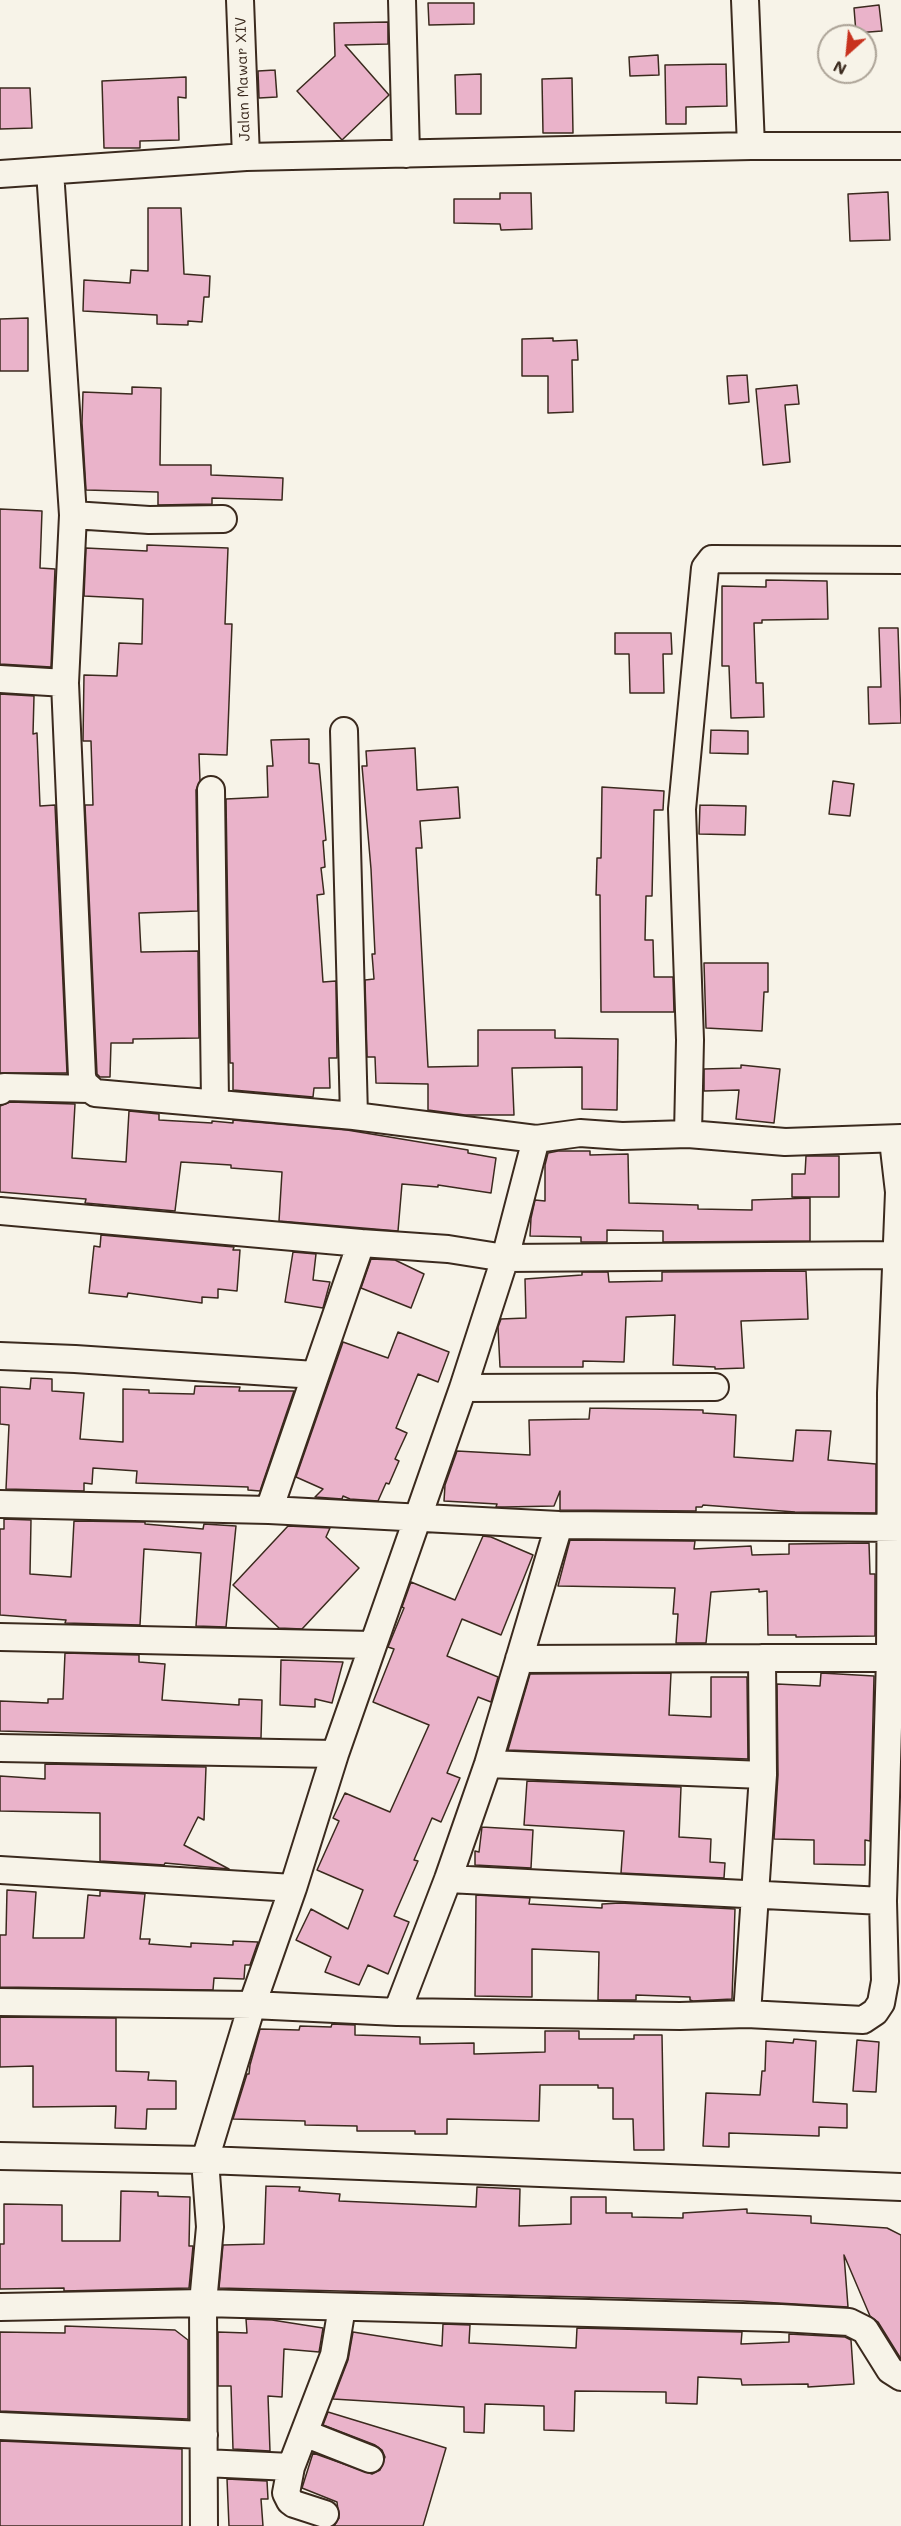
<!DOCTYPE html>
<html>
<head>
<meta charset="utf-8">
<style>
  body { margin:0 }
  #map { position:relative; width:901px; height:2526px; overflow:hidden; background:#f7f3e8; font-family:Mali,sans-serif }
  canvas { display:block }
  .north { position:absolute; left:817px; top:24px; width:60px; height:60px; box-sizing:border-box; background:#f7f3e8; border:2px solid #aca397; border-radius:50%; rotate:207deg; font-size:16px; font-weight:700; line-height:24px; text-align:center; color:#3b2a1e }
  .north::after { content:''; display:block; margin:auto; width:21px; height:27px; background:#c8321e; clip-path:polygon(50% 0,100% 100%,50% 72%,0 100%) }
</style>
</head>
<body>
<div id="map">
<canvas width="901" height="2526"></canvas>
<div class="north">N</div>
</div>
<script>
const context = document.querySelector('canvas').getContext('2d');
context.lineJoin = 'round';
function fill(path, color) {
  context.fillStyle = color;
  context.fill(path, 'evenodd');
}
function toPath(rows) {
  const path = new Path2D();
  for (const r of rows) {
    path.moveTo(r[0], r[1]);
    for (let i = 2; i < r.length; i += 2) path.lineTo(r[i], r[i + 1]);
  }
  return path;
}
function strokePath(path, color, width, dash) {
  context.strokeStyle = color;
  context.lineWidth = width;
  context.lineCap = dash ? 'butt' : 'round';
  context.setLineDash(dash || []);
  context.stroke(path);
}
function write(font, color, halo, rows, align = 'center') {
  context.font = font + ' Mali,sans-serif';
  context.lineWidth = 5;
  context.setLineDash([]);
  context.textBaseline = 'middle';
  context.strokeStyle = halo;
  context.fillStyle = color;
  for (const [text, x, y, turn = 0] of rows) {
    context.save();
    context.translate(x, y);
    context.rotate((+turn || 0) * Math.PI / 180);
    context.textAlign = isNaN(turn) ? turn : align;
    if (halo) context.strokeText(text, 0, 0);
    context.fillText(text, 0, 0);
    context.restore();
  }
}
const building = toPath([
  [428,3,474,3,474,24,429,25,428,3],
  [879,5,882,31,856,33,854,8,879,5],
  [388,22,388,44,345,45,389,95,342,140,297,91,335,56,334,23,388,22],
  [658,55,659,75,630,76,629,57,658,55],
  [726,64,727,106,686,107,686,124,666,124,665,65,726,64],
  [275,70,277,97,259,98,258,71,275,70],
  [481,74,481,114,456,114,455,75,481,74],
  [186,77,186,98,178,97,179,140,140,141,140,148,104,148,102,81,186,77],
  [572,78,573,133,543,133,542,79,572,78],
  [0,88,30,88,32,128,0,129,0,88],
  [888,192,890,240,850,241,848,194,888,192],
  [500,193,531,193,532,229,501,230,500,224,454,223,454,199,500,199,500,193],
  [148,208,181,208,184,274,210,276,209,297,204,297,202,322,188,321,188,325,157,324,157,315,83,311,84,280,130,283,131,270,148,271,148,208],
  [28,318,28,371,0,371,0,319,28,318],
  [553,338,553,341,577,340,578,360,572,360,573,412,548,413,548,376,522,376,522,339,553,338],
  [747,375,749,402,729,404,727,376,747,375],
  [797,385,799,404,785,405,790,462,763,465,756,389,797,385],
  [132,387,161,388,160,465,211,465,211,475,283,478,282,500,212,498,212,504,158,505,158,492,86,490,82,423,83,392,132,394,132,387],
  [0,509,42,511,40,568,55,569,51,667,0,664,0,509],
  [147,545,228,548,225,624,232,624,227,755,199,754,200,781,196,790,198,911,139,913,141,952,198,951,199,1038,133,1039,133,1043,111,1043,110,1077,100,1077,97,1074,85,805,93,805,91,741,83,741,84,675,117,676,119,643,142,644,143,599,84,596,86,548,147,551,147,545],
  [766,580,827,581,828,619,762,620,762,623,754,623,756,683,763,683,764,717,731,718,729,666,722,666,722,586,766,587,766,580],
  [879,628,898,628,901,723,869,724,868,687,881,687,879,628],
  [615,633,671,633,672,654,663,654,664,693,630,693,629,654,615,654,615,633],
  [0,694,34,696,33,734,37,733,40,806,55,805,67,1073,0,1073,0,694],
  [711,730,748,731,748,754,710,753,711,730],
  [309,739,309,763,319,764,326,840,323,841,325,867,321,868,324,894,317,895,323,982,336,981,337,1058,329,1058,330,1088,314,1088,313,1097,233,1090,233,1063,230,1063,226,799,268,797,267,766,273,766,271,740,309,739],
  [415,748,417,790,458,787,460,818,420,821,422,848,416,848,428,1067,478,1066,478,1030,555,1030,555,1038,618,1039,617,1110,582,1109,582,1067,512,1068,514,1115,465,1115,428,1110,428,1084,376,1083,375,1057,367,1057,365,980,374,979,372,954,375,954,371,869,362,766,367,766,366,751,415,748],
  [833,781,854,784,850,816,829,814,833,781],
  [602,787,664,791,663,810,654,810,652,896,646,896,645,940,653,940,654,977,673,977,674,1012,601,1012,600,895,596,895,597,858,601,858,602,787],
  [700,805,746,806,745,835,699,834,700,805],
  [704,963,768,963,768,992,764,992,762,1031,706,1028,704,963],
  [741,1065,780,1069,774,1123,736,1119,739,1090,704,1091,704,1069,741,1068,741,1065],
  [10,1102,75,1104,72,1158,126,1162,129,1111,159,1114,159,1120,212,1123,212,1121,233,1123,233,1120,347,1130,468,1150,468,1153,496,1158,491,1193,438,1185,438,1187,402,1184,398,1231,279,1221,282,1172,231,1168,231,1165,181,1162,175,1211,85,1203,86,1199,0,1192,0,1106,10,1102],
  [558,1151,590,1151,590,1155,628,1154,629,1203,698,1205,698,1209,752,1210,752,1200,810,1198,810,1241,663,1242,663,1231,607,1230,607,1242,581,1242,581,1237,530,1236,531,1218,535,1200,545,1201,545,1165,548,1153,558,1151],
  [806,1156,839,1156,839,1197,792,1197,792,1174,805,1174,806,1156],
  [101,1235,234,1247,233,1250,240,1250,237,1291,218,1289,218,1298,202,1297,202,1303,128,1293,127,1297,89,1293,94,1246,100,1247,101,1235],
  [293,1252,316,1254,313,1280,330,1282,323,1308,285,1302,293,1252],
  [371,1259,395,1260,424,1274,411,1308,361,1288,371,1259],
  [806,1271,808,1319,741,1321,744,1368,715,1369,715,1367,673,1365,675,1315,626,1317,624,1362,583,1361,583,1367,500,1367,498,1327,501,1319,526,1318,525,1279,582,1275,582,1272,608,1272,609,1282,662,1281,662,1272,806,1271],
  [398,1332,449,1352,438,1382,418,1374,396,1428,407,1433,395,1459,399,1461,389,1484,386,1483,378,1501,350,1499,343,1496,342,1499,315,1497,323,1489,296,1477,343,1342,388,1358,398,1332],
  [31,1378,52,1379,52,1391,84,1393,80,1439,123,1442,123,1389,149,1390,149,1393,194,1394,195,1386,240,1387,239,1391,294,1391,260,1491,248,1490,248,1487,136,1483,137,1471,93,1468,92,1484,84,1483,84,1491,6,1489,9,1425,0,1424,0,1387,30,1389,31,1378],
  [590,1408,703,1410,703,1413,736,1415,734,1457,793,1461,796,1430,831,1431,828,1460,876,1464,876,1513,795,1512,703,1505,702,1507,696,1507,696,1511,560,1510,560,1491,554,1506,505,1507,496,1507,497,1504,444,1501,445,1485,457,1451,530,1455,529,1420,589,1419,590,1408],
  [4,1519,31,1520,30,1574,71,1577,74,1521,145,1522,145,1524,203,1529,204,1524,236,1526,226,1627,196,1626,201,1553,144,1549,140,1625,65,1623,66,1620,0,1615,0,1529,4,1529,4,1519],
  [288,1526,330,1528,326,1537,359,1568,302,1629,279,1628,233,1585,288,1526],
  [483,1536,491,1537,533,1555,501,1635,462,1619,447,1656,498,1677,491,1702,478,1697,447,1773,460,1778,441,1822,432,1818,414,1860,418,1861,394,1916,409,1922,388,1974,368,1965,359,1985,325,1972,331,1957,296,1940,311,1909,348,1929,363,1890,317,1870,339,1821,333,1818,345,1793,390,1812,429,1725,373,1702,394,1649,388,1647,404,1608,402,1607,411,1582,455,1600,483,1536],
  [570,1540,695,1541,694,1549,751,1546,752,1555,789,1554,789,1544,869,1543,870,1574,875,1574,875,1636,796,1637,796,1635,768,1635,767,1591,759,1592,759,1589,711,1592,706,1643,676,1643,678,1614,673,1614,675,1588,558,1586,570,1540],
  [65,1653,139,1655,139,1662,165,1664,162,1700,239,1705,239,1699,262,1700,261,1738,0,1731,0,1701,48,1703,48,1699,63,1699,65,1653],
  [281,1660,343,1662,332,1703,315,1699,315,1707,280,1705,281,1660],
  [671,1673,669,1715,711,1717,711,1677,747,1677,748,1759,508,1750,530,1674,671,1673],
  [821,1673,874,1676,870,1841,865,1840,865,1865,814,1864,814,1840,774,1839,778,1775,777,1684,820,1686,821,1673],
  [45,1764,206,1767,204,1820,198,1817,184,1845,229,1869,165,1863,164,1865,100,1861,100,1813,0,1811,0,1776,45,1779,45,1764],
  [527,1781,681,1787,679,1837,711,1839,710,1862,725,1863,724,1878,621,1873,624,1831,524,1825,527,1781],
  [482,1827,533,1830,531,1868,475,1865,475,1851,479,1852,482,1827],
  [7,1890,36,1892,33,1938,84,1938,88,1895,100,1896,100,1891,145,1894,140,1939,150,1939,149,1944,191,1947,191,1943,233,1945,233,1941,258,1942,250,1965,245,1965,244,1979,214,1978,213,1990,0,1987,0,1935,6,1935,7,1890],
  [476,1895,530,1898,529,1904,602,1908,602,1904,620,1903,735,1909,732,1999,693,2001,690,2000,690,1997,636,1995,636,2000,598,2000,599,1952,532,1949,532,1997,475,1996,476,1895],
  [0,2017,116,2018,116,2071,149,2072,148,2080,176,2081,176,2109,147,2109,146,2129,115,2128,116,2106,33,2107,33,2066,0,2067,0,2017],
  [332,2024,355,2025,355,2035,420,2037,420,2044,474,2043,474,2054,545,2052,545,2031,579,2031,579,2039,634,2039,634,2035,662,2035,664,2150,634,2150,633,2119,613,2119,613,2088,598,2088,598,2085,540,2085,539,2121,447,2119,447,2134,415,2134,415,2131,357,2131,357,2126,305,2125,305,2121,233,2119,247,2074,249,2074,250,2065,260,2029,299,2030,300,2026,331,2027,332,2024],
  [794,2039,816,2041,813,2102,847,2104,847,2128,819,2127,819,2136,729,2133,729,2147,703,2146,706,2093,760,2095,762,2071,765,2071,766,2041,793,2043,794,2039],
  [857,2040,879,2042,876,2092,853,2091,857,2040],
  [266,2186,300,2187,299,2191,340,2194,339,2201,476,2207,477,2187,520,2189,519,2226,571,2224,571,2197,606,2197,606,2213,632,2213,632,2217,683,2218,683,2213,747,2209,747,2213,811,2216,811,2223,887,2228,901,2235,901,2359,878,2322,870,2316,844,2255,848,2307,743,2301,219,2288,223,2245,264,2244,266,2186],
  [121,2191,158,2192,158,2196,190,2197,189,2246,193,2246,189,2288,64,2291,64,2288,0,2289,0,2244,4,2244,4,2204,62,2205,62,2241,120,2241,121,2191],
  [246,2319,272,2320,323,2328,319,2352,284,2349,282,2397,268,2396,270,2451,233,2449,231,2386,218,2386,218,2332,247,2333,246,2319],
  [443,2324,470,2325,469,2343,576,2348,577,2328,742,2332,741,2344,789,2342,789,2334,845,2337,851,2340,854,2384,808,2387,808,2384,742,2385,741,2379,698,2377,697,2404,666,2403,666,2392,575,2391,574,2431,544,2430,544,2406,485,2404,484,2433,464,2432,464,2407,333,2399,348,2360,353,2332,442,2346,443,2324],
  [65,2326,175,2330,188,2340,188,2419,0,2411,0,2332,65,2333,65,2326],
  [328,2412,446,2448,423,2526,334,2526,339,2518,337,2502,302,2488,313,2453,372,2474,380,2470,385,2457,382,2450,375,2445,323,2425,328,2412],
  [0,2441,182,2449,182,2526,0,2526,0,2441],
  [227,2479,267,2481,268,2499,261,2499,263,2526,229,2526,227,2479]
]);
fill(building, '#eab3ca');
strokePath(building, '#3b2a1e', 1.5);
const minor = toPath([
  [240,0,246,157],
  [402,0,406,154],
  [745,0,751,146],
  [50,171,73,515,65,683,82,1076,84,1083,95,1093,354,1116,536,1139,505,1258,463,1388,335,1754,293,1888,252,2005,205,2160,210,2227,203,2303,204,2526],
  [0,174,246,157,751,146,901,146],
  [73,515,149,520,223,519],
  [0,679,65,683],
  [344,731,354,1116],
  [211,790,215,1102],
  [0,1091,4,1087,89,1089],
  [688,1134,690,1040,682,809,705,568,712,559,901,560],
  [536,1139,580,1133,622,1136,688,1134,785,1142,901,1138],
  [0,1211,361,1243,269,1510],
  [361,1243,448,1249,505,1258,895,1255],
  [0,1356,75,1359,315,1375],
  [463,1388,715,1387],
  [0,1504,269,1510,559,1525,901,1528],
  [0,1637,372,1645],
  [519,1659,762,1658],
  [0,1748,335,1754],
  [488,1764,763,1775],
  [0,1870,293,1888],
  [448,1879,883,1901],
  [0,2002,252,2005,397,2012,680,2016,747,2014,763,1775,762,1658,890,1658],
  [397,2012,448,1879,488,1764,559,1525],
  [747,2014,863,2020,875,2012,881,2003,885,1981,883,1901,890,1658,891,1393,899,1192,893,1140],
  [0,2156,205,2160,901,2187],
  [0,2307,203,2303,781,2318,849,2322,865,2330,890,2370,901,2377],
  [0,2426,204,2435],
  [304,2433,370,2459],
  [204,2463,291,2467,334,2355,342,2307],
  [291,2467,286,2493,290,2501,294,2504,325,2514]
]);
strokePath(minor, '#3b2a1e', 30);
strokePath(minor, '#f7f3e8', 26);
write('15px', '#3b2a1e', '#f7f3e8', [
  ["Jalan Mawar XIV",243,79,-92]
]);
</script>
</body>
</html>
